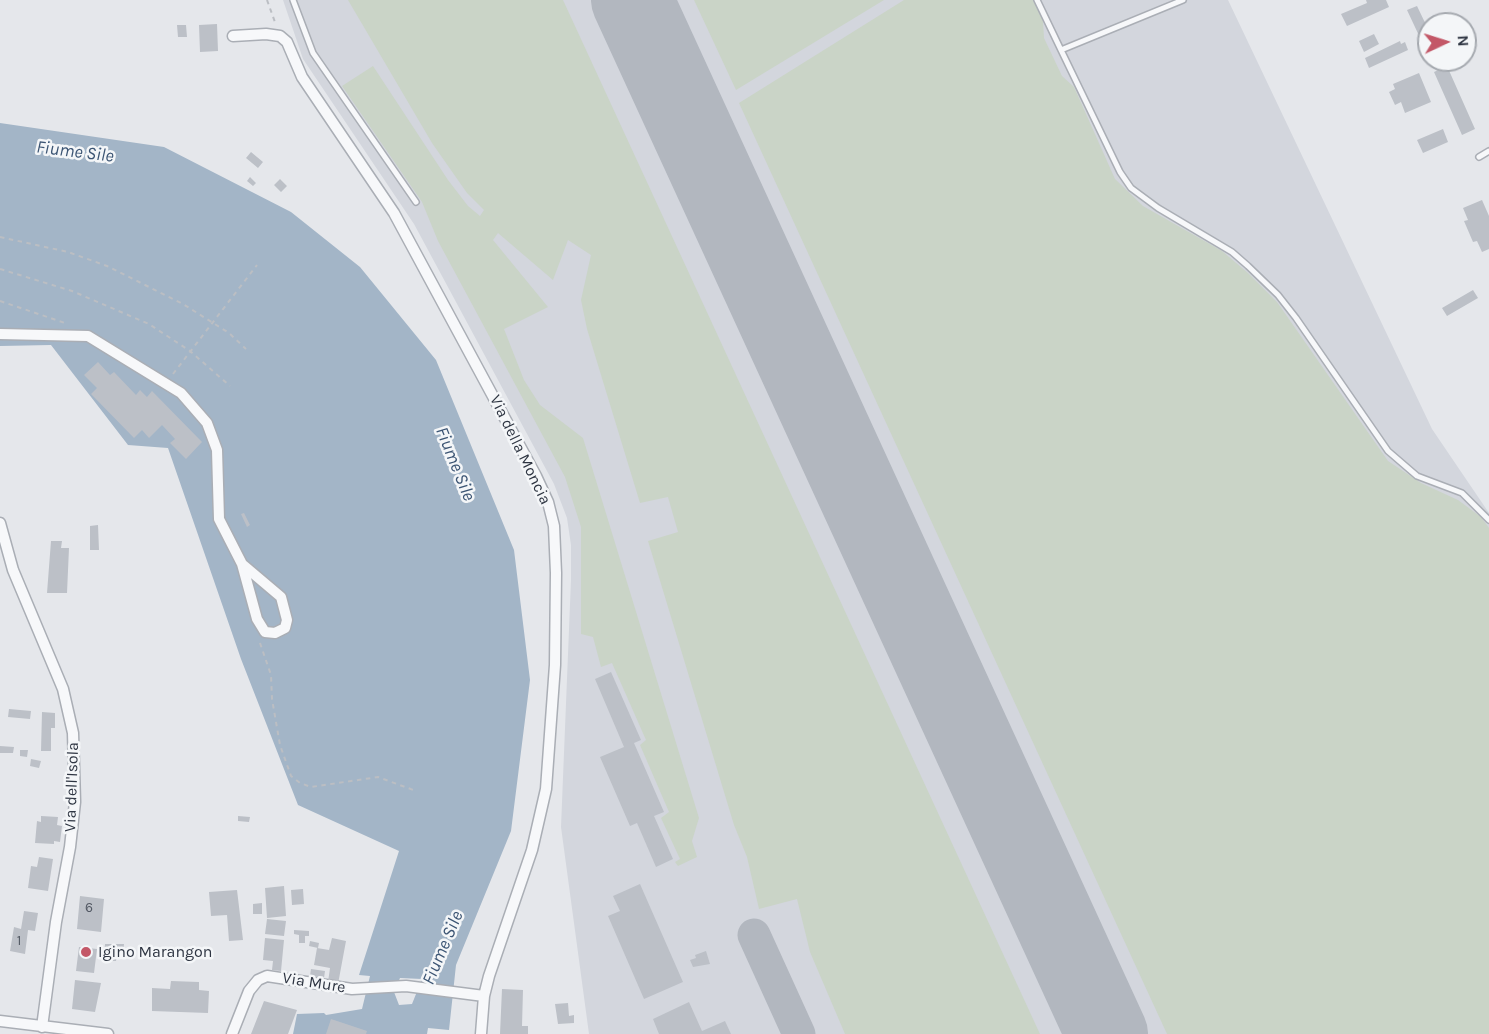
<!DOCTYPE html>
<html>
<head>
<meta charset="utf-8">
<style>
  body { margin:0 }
  #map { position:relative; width:1489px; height:1034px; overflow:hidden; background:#e5e7eb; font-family:Karla,sans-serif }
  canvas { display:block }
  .north { position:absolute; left:1417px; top:12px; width:60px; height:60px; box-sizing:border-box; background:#f4f6f8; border:2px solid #a5a9af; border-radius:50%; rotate:86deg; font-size:16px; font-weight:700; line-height:24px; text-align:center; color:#2e3542 }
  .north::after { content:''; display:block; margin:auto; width:21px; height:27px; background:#c35767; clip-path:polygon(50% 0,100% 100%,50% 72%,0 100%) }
</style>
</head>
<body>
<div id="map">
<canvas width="1489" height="1034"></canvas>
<div class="north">N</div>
</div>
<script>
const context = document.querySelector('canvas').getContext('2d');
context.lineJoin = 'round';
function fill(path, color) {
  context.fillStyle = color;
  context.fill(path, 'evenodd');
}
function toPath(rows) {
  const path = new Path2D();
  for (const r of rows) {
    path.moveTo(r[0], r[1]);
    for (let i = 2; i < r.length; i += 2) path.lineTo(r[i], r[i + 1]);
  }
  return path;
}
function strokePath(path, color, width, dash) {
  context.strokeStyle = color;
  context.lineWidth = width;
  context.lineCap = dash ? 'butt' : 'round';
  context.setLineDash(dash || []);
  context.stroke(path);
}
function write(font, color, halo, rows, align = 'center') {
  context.font = font + ' Karla,sans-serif';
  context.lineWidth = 5;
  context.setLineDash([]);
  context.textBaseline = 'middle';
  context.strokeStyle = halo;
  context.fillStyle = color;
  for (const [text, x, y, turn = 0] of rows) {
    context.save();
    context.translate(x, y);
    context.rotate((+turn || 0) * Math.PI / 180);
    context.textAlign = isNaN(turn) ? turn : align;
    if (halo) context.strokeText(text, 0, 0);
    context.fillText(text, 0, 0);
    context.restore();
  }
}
fill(toPath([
  [283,0,1228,0,1432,429,1489,513,1489,1034,589,1034,561,827,571,580,571,545,567,518,554,484,414,224,303,59]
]), '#d3d6dd');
fill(toPath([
  [348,0,563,0,1040,1034,845,1034,810,952,797,899,759,909,747,857,734,825,648,541,678,532,668,497,640,503,587,329,581,300,591,255,568,240,553,280,498,233,493,240,548,307,504,329,524,380,540,405,583,438,699,818,692,841,697,857,678,866,675,862,680,859,661,818,669,812,640,745,646,740,612,663,601,667,593,637,581,634,581,527,565,477,438,241,422,202,342,86,373,66,448,180,468,206,480,216,484,210,467,193,432,143],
  [694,0,884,0,736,90],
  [904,0,1033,0,1043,21,1044,38,1062,76,1074,87,1115,179,1143,206,1222,251,1248,273,1277,302,1388,461,1421,483,1458,500,1481,517,1489,528,1489,1034,1167,1034,739,103]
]), '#cad4c7');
fill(toPath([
  [0,123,164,147,291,212,360,267,436,360,514,550,530,680,511,831,456,965,449,1030,428,1028,427,1034,293,1034,297,1014,324,1013,326,1015,362,1009,370,976,359,975,399,851,298,805,241,659,168,448,128,445,51,345,0,346],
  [400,978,422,979,412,1004,399,1005,394,992]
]), '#a3b5c7');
strokePath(toPath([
  [754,935,799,1034]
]), '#b2b7bf', 33);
strokePath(toPath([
  [632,0,1107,1034]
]), '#b2b7bf', 82);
fill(toPath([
  [1366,0,1386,0,1389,7,1347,26,1341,14,1367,3],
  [1417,6,1429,31,1429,57,1407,10],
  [1445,18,1448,24,1439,24,1438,21],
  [217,24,218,51,200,52,199,25],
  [177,25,186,25,187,37,178,37],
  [1374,34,1379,44,1364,52,1359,41],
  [1400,41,1401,44,1405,42,1408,50,1369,68,1365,58],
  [1447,66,1475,129,1462,135,1434,72],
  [1419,73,1431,102,1405,113,1401,102,1395,105,1389,92,1395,89,1393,84],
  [1443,129,1448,142,1423,153,1417,140],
  [251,152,263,162,258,168,246,158],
  [250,177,256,183,253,186,247,181],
  [280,179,287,186,281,192,274,185],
  [1482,200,1489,216,1489,249,1482,252,1477,241,1473,242,1464,221,1468,220,1463,208],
  [1473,290,1478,298,1447,316,1442,308],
  [98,362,110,375,114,372,136,395,140,390,147,397,152,391,202,442,186,459,170,443,175,439,162,425,149,438,142,430,134,438,91,394,97,388,84,375],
  [244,513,250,525,247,527,241,514],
  [98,525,99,550,90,550,90,526],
  [51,541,62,541,61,548,69,548,67,593,47,593],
  [611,672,641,740,634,743,664,812,654,816,673,859,656,867,637,823,630,826,600,757,624,747,595,679],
  [9,709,31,711,30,719,8,717],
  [42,712,55,713,55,728,51,728,51,751,41,751],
  [0,746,14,747,13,753,0,753],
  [20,750,28,750,27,757,20,756],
  [31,759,41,761,39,768,30,766],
  [41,816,58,817,57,825,62,826,60,842,54,841,54,844,35,843,37,821,41,822],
  [238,816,250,817,249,822,238,821],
  [39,857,53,859,48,891,28,888,31,866,37,867],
  [640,884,683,982,644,999,608,916,620,911,613,896],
  [284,886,286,916,267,918,265,888],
  [303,889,304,904,292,905,291,890],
  [237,890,243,940,229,941,227,915,211,916,209,892],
  [80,896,104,899,101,932,77,929],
  [262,903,262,914,253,914,253,904],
  [24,911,38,913,35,931,28,930,25,954,10,951,14,927,21,929],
  [267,919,286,921,284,936,265,934],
  [294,930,309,931,309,936,305,936,305,943,299,943,299,935,294,934],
  [265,938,284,940,281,971,272,970,273,961,263,960],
  [332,938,346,941,338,984,328,982,330,968,314,965,317,948,329,950],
  [310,941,319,943,318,948,309,946],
  [105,944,124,944,123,953,117,953,116,961,104,961],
  [79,947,97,949,94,973,76,971],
  [706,951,710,964,693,967,690,960,696,958,695,955],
  [311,969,325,971,324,978,310,976],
  [75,980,101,983,95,1012,72,1009],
  [171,981,199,982,199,990,209,991,208,1013,152,1011,152,988,170,989],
  [502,989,523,990,522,1026,528,1026,528,1034,500,1034],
  [264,1001,297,1010,288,1034,251,1034],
  [689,1002,702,1031,725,1021,731,1034,659,1034,653,1019],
  [568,1003,569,1016,574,1015,574,1023,558,1024,555,1004],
  [331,1019,367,1031,366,1034,326,1034]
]), '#bcc0c7');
const service = toPath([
  [293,0,313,53,416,202],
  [1037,0,1061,50,1183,0],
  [1061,50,1120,172,1131,188,1158,208,1232,252,1248,266,1278,295,1296,318,1388,451,1417,476,1462,493,1489,520],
  [1479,157,1489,151]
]);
const minor = toPath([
  [233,36,266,34,280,36,287,42,302,77,394,213,536,476,548,502,554,526,556,573,555,665,546,789,532,850,489,976,484,996,481,1034],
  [0,334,88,336,181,393,207,423,217,450,219,519,242,564,257,619,265,632,275,633,285,628,287,620,281,597,242,564],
  [0,523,13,570,63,689,73,733,75,802,70,847,56,922,42,1027],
  [0,1021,108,1034],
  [232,1034,249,991,258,980,267,976,352,989,406,986,484,996]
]);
strokePath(service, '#aaaeb5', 8);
strokePath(minor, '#aaaeb5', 13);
strokePath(toPath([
  [267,0,276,25],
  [0,237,68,252,107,266,183,304,229,333,246,349],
  [0,269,72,291,149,324,190,351,230,386],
  [0,301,65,323],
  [173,374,257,265],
  [260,643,271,675,272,699,280,745,291,776,300,783,311,787,378,777,416,791]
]), '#bbbec3', 2, [4.5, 4.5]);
strokePath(service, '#f7f8fa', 5);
strokePath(minor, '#f7f8fa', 10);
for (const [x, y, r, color] of [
  [86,952,6,"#c35767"]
]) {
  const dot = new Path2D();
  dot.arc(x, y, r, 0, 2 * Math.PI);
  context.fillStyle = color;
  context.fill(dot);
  strokePath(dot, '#f4f6f8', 2);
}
write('14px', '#525863', null, [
  ["6",89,908],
  ["1",19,941]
]);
write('16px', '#2e3542', '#f4f6f8', [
  ["Via della Moncia",520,450,64],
  ["Via dell'Isola",72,787,-88],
  ["Via Mure",314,983,9]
]);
write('16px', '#2e3542', '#f4f6f8', [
  ["Igino Marangon",98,952]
], 'left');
write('italic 18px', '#3b5473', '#f4f6f8', [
  ["Fiume Sile",75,152,7],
  ["Fiume Sile",455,464,68],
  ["Fiume Sile",443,948,-67]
]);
</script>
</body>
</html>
